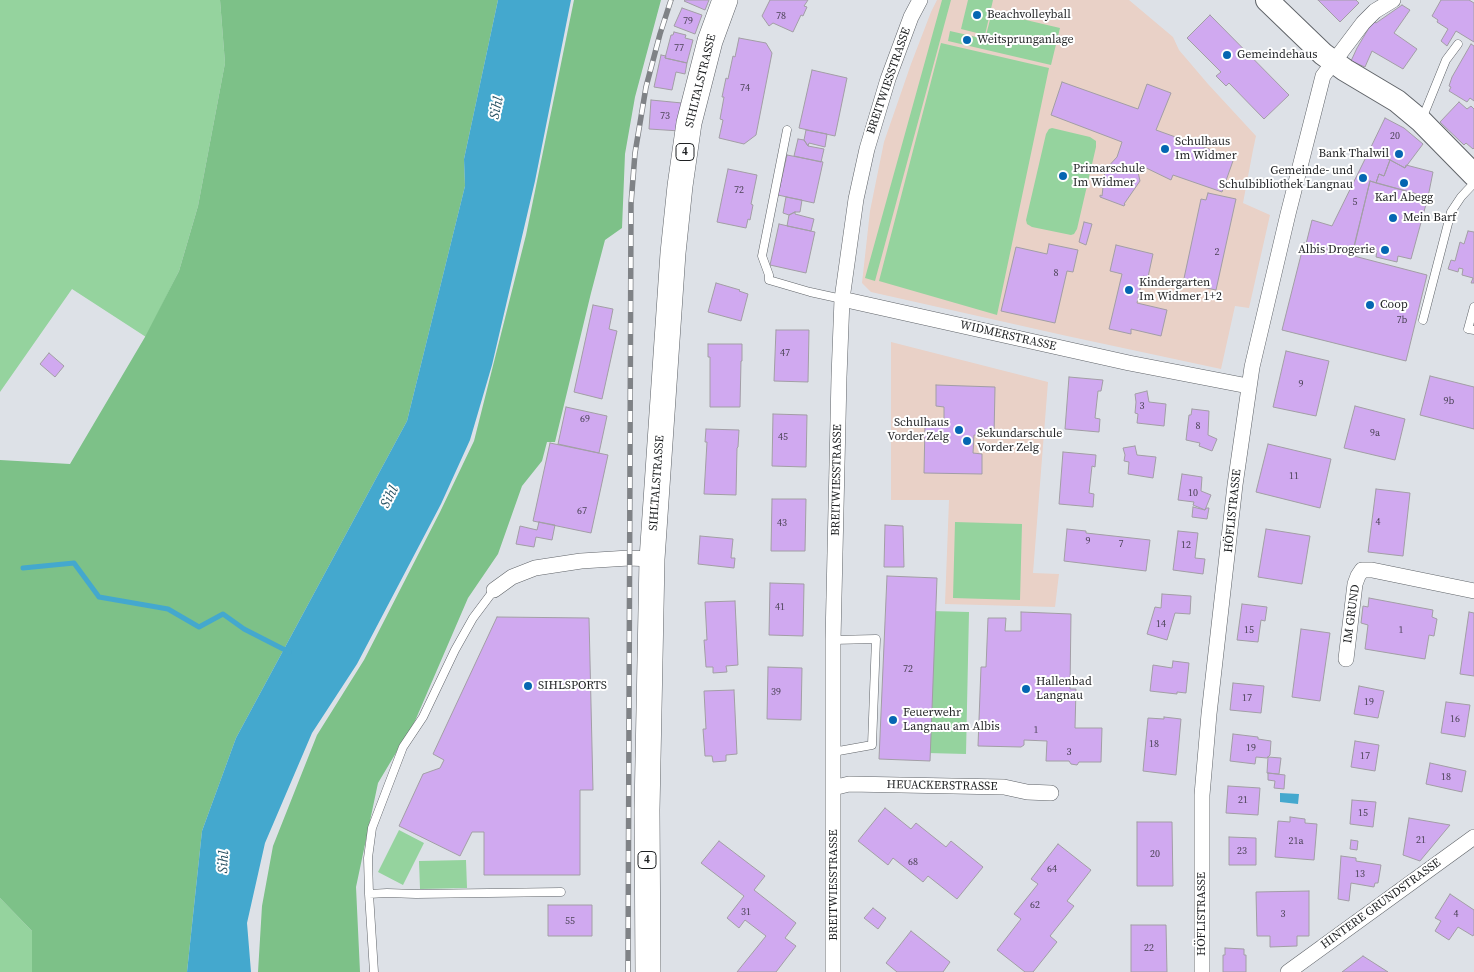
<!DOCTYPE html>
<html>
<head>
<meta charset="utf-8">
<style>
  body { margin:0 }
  canvas { display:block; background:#dde1e7 }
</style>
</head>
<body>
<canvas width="1474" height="972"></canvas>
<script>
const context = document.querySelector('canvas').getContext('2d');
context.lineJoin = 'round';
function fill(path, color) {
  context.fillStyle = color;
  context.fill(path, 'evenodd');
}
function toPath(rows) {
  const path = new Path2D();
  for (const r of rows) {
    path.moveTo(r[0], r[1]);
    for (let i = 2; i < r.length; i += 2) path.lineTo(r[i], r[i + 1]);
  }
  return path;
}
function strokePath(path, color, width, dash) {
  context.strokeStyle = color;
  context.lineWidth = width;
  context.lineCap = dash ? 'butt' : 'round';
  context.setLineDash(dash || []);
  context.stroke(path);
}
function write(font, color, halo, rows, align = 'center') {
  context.font = font + ' "Source Serif 4",serif';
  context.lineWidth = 4;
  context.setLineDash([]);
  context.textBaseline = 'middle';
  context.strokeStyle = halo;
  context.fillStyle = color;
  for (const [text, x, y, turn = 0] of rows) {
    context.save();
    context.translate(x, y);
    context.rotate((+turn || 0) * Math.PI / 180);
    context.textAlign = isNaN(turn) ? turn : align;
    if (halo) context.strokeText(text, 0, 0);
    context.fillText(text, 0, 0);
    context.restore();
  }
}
fill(toPath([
  [937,0,1129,0,1173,37,1179,50,1208,84,1256,136,1253,150,1243,203,1270,215,1249,308,1235,306,1221,369,1067,336,871,292,862,283,870,211,884,142,911,64,931,12],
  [891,342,1048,382,1033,573,1059,574,1055,607,945,604,949,500,891,500]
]), '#e9d1c7');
fill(toPath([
  [0,0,220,0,225,63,198,206,179,271,146,337,72,289,0,392],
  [942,0,951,0,875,281,865,278],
  [968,0,993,0,985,35,961,29],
  [992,12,1060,28,1051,65,948,41,950,31,985,39],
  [941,43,1049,68,997,315,879,281],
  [1052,128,1090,137,1096,141,1096,147,1077,229,1074,234,1071,235,1032,227,1027,224,1026,220,1046,134,1049,129],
  [955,522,1022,524,1020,600,953,598],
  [893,610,969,612,966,754,889,752],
  [399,830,424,843,403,885,378,872],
  [466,860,467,888,420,889,419,861],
  [0,898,32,931,32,972,0,972]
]), '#95d39e');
fill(toPath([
  [220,0,498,0,464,159,465,186,407,421,236,738,202,831,187,972,32,972,32,931,0,898,0,460,70,464,145,337,179,271,198,206,225,63],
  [574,0,661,0,635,97,625,154,622,228,605,240,591,293,555,442,547,442,542,461,522,486,498,554,468,598,415,721,378,783,356,887,360,972,258,972,262,906,273,846,317,735,364,660,440,512,474,441,526,235]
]), '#7dc188');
fill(toPath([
  [498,0,571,0,535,181,492,365,470,440,441,504,357,664,312,733,265,843,247,923,251,972,187,972,202,831,236,738,407,421,465,186,464,159],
  [1280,793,1299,794,1298,804,1280,802]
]), '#44a8ce');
strokePath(toPath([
  [23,568,74,563,99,597,168,609,199,627,223,614,244,629,289,652]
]), '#44a8ce', 5);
const building = toPath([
  [685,0,709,0,705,10,684,1,685,0],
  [770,0,808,0,804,6,807,7,803,16,801,15,793,32,773,23,769,26,762,16,770,0],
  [1318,0,1356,0,1359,3,1340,22,1318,0],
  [1441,0,1469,0,1474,3,1474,42,1456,31,1447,46,1441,41,1448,29,1437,22,1438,20,1432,16,1441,0],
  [1402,5,1410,10,1394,33,1417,49,1403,69,1372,51,1365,67,1351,61,1357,48,1373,21,1376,23,1402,5],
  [682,8,702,15,695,34,674,26,682,8],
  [1210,15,1289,95,1264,119,1229,83,1226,86,1216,76,1221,72,1187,38,1210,15],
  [674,32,686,35,685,38,693,40,687,63,665,58,671,35,673,35,674,32],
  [739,38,766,43,772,53,756,135,744,144,719,138,723,120,720,119,724,97,722,97,726,78,728,79,733,56,735,57,739,38],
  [1471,44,1474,46,1474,101,1470,98,1467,102,1449,91,1451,87,1449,86,1452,77,1471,44],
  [661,55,666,56,665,58,687,63,685,74,676,72,672,90,654,87,661,55],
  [812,70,847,78,835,136,799,128,812,70],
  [1062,82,1138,109,1147,84,1171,93,1156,130,1234,158,1222,192,1173,175,1171,180,1140,165,1141,172,1138,172,1140,181,1124,204,1125,204,1124,206,1100,197,1100,195,1102,196,1105,170,1117,157,1122,142,1051,115,1062,82],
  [651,100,682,103,680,131,649,129,651,100],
  [1459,102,1467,109,1471,106,1474,109,1474,148,1473,149,1466,143,1464,145,1440,122,1459,102],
  [1385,118,1404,128,1423,144,1405,168,1370,149,1385,118],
  [806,130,827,134,825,147,809,143,808,146,804,140,806,130],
  [798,139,804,140,808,146,824,149,821,162,794,156,798,139],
  [1370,149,1390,160,1384,176,1379,174,1376,183,1370,181,1352,256,1306,244,1312,220,1332,226,1370,149],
  [787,155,823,162,814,203,778,195,787,155],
  [1390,160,1405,168,1406,165,1433,172,1428,197,1376,183,1379,174,1384,176,1390,160],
  [728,169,757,175,751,204,753,205,750,220,748,219,746,228,717,222,728,169],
  [1370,181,1428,197,1411,259,1398,256,1397,262,1376,257,1377,251,1354,246,1370,181],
  [1208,193,1236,199,1216,290,1183,283,1201,199,1206,200,1208,193],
  [786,197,802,200,800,212,795,212,789,215,783,213,786,197],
  [795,212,795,214,814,219,811,231,787,226,789,215,795,212],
  [1084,222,1092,224,1086,245,1079,242,1084,222],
  [779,224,815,232,806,273,770,265,779,224],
  [1468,231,1474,232,1474,283,1471,283,1473,278,1462,275,1463,269,1459,268,1458,272,1448,269,1451,260,1455,261,1460,242,1464,244,1468,231],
  [1304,243,1427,275,1406,361,1282,330,1304,243],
  [1049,244,1078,250,1073,272,1067,271,1055,323,1001,311,1016,247,1047,254,1049,244],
  [1116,245,1153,254,1148,277,1143,276,1137,303,1167,310,1161,336,1131,329,1131,334,1109,329,1122,274,1110,271,1116,245],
  [716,283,740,290,739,291,748,294,741,321,708,312,716,283],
  [593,305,613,309,609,329,617,331,602,399,574,392,593,305],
  [776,330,809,330,808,382,774,381,776,330],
  [708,344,742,344,742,361,741,361,740,407,710,407,710,357,708,357,708,344],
  [1286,351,1329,361,1316,416,1273,407,1286,351],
  [49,353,64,366,55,377,40,364,49,353],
  [1430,376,1474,387,1474,429,1420,415,1430,376],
  [1069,377,1103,380,1101,391,1098,391,1095,418,1100,419,1099,432,1065,429,1069,377],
  [936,385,995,387,994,436,974,435,973,453,982,454,982,474,924,473,925,424,944,424,944,407,936,406,936,385],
  [1147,391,1149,402,1166,404,1164,426,1137,423,1138,414,1135,413,1136,402,1135,394,1147,391],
  [1355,406,1405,419,1395,460,1344,448,1355,406],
  [566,407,607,416,599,453,558,444,566,407],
  [1192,409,1209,411,1208,435,1217,439,1212,451,1199,446,1200,443,1186,440,1189,415,1191,415,1192,409],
  [773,414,807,415,806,467,772,466,773,414],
  [706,429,739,430,738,447,737,448,736,495,704,494,707,442,705,442,706,429],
  [550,443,608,455,591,533,533,521,550,443],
  [1268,444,1331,459,1320,508,1256,492,1268,444],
  [1135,446,1137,455,1156,457,1153,478,1128,474,1129,462,1124,461,1125,455,1123,448,1135,446],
  [1063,452,1096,455,1095,467,1092,466,1089,493,1094,494,1093,507,1059,504,1063,452],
  [1182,474,1202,477,1201,491,1211,495,1205,510,1193,505,1194,502,1178,500,1182,474],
  [1376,489,1410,493,1403,556,1368,552,1376,489],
  [772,499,806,499,805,551,771,551,772,499],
  [1193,507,1205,510,1206,508,1209,508,1207,519,1192,517,1193,507],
  [539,522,555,525,552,540,536,537,534,547,516,544,520,526,537,530,539,522],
  [885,525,903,526,904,567,884,567,885,525],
  [1067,529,1086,531,1086,533,1150,540,1146,571,1064,561,1067,529],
  [1266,529,1310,536,1302,584,1258,577,1266,529],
  [1178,531,1198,533,1195,558,1205,559,1203,574,1173,570,1178,531],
  [700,536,733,539,731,558,735,558,734,568,698,564,700,536],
  [887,576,937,578,930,761,879,759,887,576],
  [770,583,804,584,803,636,769,635,770,583],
  [1162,594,1191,596,1190,614,1175,613,1167,640,1147,634,1155,607,1161,608,1162,594],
  [1369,598,1433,610,1432,617,1437,619,1434,636,1429,635,1425,659,1365,649,1368,625,1361,623,1363,606,1368,607,1369,598],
  [735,601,738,665,726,666,727,672,713,673,713,667,706,667,704,640,707,640,705,602,735,601],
  [1242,604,1267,607,1265,621,1261,620,1258,642,1237,640,1242,604],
  [1021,612,1071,614,1070,689,1076,689,1075,728,1102,728,1101,762,1079,762,1077,765,1071,764,1069,761,1046,761,1047,741,1024,740,1024,745,1021,747,978,746,981,667,986,667,988,618,1006,618,1005,631,1021,631,1021,612],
  [1469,612,1474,613,1474,676,1460,674,1469,612],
  [497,617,589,618,593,790,580,790,580,875,484,875,484,832,472,832,460,856,399,826,423,774,440,768,444,760,433,754,497,617],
  [1301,629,1330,633,1320,701,1292,697,1301,629],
  [1173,661,1189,663,1186,693,1177,692,1177,694,1150,691,1153,665,1172,668,1173,661],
  [768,667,802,668,801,720,767,719,768,667],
  [1233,683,1264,686,1261,713,1230,710,1233,683],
  [1359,686,1384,691,1378,718,1354,714,1359,686],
  [734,690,737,754,726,755,726,761,713,762,712,756,705,756,703,729,706,729,704,691,734,690],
  [1446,702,1470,705,1465,737,1441,733,1446,702],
  [1164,717,1181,719,1176,775,1143,771,1148,718,1164,719,1164,717],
  [1233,734,1258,737,1258,739,1271,741,1270,755,1267,758,1256,757,1255,764,1230,761,1233,734],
  [1355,741,1379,745,1375,771,1351,767,1355,741],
  [1268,757,1281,758,1279,774,1267,773,1268,757],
  [1430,763,1466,771,1462,792,1426,784,1430,763],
  [1268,773,1285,775,1284,789,1274,788,1275,781,1268,780,1268,773],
  [1228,786,1260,788,1258,815,1226,813,1228,786],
  [1352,800,1376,802,1373,827,1350,824,1352,800],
  [885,808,911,829,916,823,946,847,951,841,983,867,957,899,928,876,923,882,893,858,888,865,858,841,885,808],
  [1290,817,1305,819,1305,823,1317,824,1314,860,1275,857,1278,821,1290,822,1290,817],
  [1409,818,1450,825,1420,861,1403,855,1409,818],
  [1137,822,1172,822,1173,886,1137,886,1137,822],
  [1229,837,1256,838,1256,865,1229,865,1229,837],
  [1351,840,1358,841,1357,850,1350,849,1351,840],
  [719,841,765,876,754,890,796,923,785,938,796,946,776,972,737,972,766,936,745,920,739,928,727,918,744,896,701,863,719,841],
  [1058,844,1091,870,1067,901,1074,906,1050,936,1057,942,1033,972,1025,972,997,950,1021,919,1014,914,1038,884,1031,879,1058,844],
  [1341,856,1356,858,1356,861,1381,865,1378,883,1375,883,1374,887,1351,883,1349,901,1338,899,1341,856],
  [1309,891,1309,936,1297,936,1297,946,1270,947,1270,936,1257,936,1256,892,1309,891],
  [1450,894,1474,910,1474,934,1473,936,1458,927,1449,940,1435,931,1441,921,1435,918,1450,894],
  [548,905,592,905,592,936,548,936,548,905],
  [873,908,886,918,878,929,864,918,873,908],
  [1131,925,1166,925,1167,972,1131,972,1131,925],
  [911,931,950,962,943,972,897,972,886,963,911,931],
  [1225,948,1244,949,1244,955,1246,955,1246,972,1223,972,1223,955,1225,955,1225,948],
  [1363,956,1388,972,1342,972,1363,956]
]);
fill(building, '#d0a9f0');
strokePath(building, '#a29ea5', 1);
const lane = toPath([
  [1422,119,1446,60,1458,44],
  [787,130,762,256,769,275,769,280,810,292,842,299],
  [1474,307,1468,329,1474,330],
  [1423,320,1451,212,1461,197,1474,183],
  [833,640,876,639,872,745,833,752],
  [369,894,387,893,416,894,561,892],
  [374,972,369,894,368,858,372,828,403,747,423,717,455,650,473,618,494,590]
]);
const street = toPath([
  [842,299,1129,363,1248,386],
  [494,590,512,577,535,568,581,561,629,558,652,559],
  [1346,659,1355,584,1358,576,1362,570,1372,570,1474,591],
  [833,788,849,784,1004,787,1027,792,1051,793],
  [833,972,833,640,839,377,842,299,856,199,867,149,888,79,911,17,920,0],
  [1202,972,1202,795,1209,714,1235,485,1252,367,1288,214,1323,76,1363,23,1375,11,1393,0],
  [1288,972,1474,837]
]);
const secondary = toPath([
  [1267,0,1323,54,1345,70,1397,101,1421,121,1474,175]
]);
const primary = toPath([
  [648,972,647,810,652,559,673,253,680,186,689,123,710,41,725,0]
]);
strokePath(lane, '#606469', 9);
strokePath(street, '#606469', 16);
strokePath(secondary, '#606469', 24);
strokePath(primary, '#606469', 26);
strokePath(lane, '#fff', 8);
strokePath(street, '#fff', 15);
strokePath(secondary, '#fff', 22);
strokePath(primary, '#fff', 25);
const rail = toPath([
  [628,972,631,204,635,153,646,87,660,34,671,0]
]);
strokePath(rail, '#7f8286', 5.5);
strokePath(rail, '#fff', 4, [11]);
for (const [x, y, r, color] of [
  [977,15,5,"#0566b2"],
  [967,40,5,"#0566b2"],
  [1227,55,5,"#0566b2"],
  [1165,149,5,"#0566b2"],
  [1399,154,5,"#0566b2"],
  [1063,176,5,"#0566b2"],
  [1363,178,5,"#0566b2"],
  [1404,183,5,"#0566b2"],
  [1393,218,5,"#0566b2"],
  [1385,250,5,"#0566b2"],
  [1129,290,5,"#0566b2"],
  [1370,305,5,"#0566b2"],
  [959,430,5,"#0566b2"],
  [967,441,5,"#0566b2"],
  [528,686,5,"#0566b2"],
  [1026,689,5,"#0566b2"],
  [893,720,5,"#0566b2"]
]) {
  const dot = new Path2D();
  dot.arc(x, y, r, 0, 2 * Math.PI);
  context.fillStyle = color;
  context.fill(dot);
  strokePath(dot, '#fff', 2);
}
write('10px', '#4b4356', null, [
  ["78",781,16],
  ["79",688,21],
  ["77",679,48],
  ["74",745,88],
  ["73",665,116],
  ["20",1395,136],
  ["72",739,190],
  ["5",1355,202],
  ["2",1217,252],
  ["8",1056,273],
  ["7b",1402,320],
  ["47",785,353],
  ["9",1301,384],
  ["9b",1449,401],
  ["3",1142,406],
  ["69",585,419],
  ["8",1198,426],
  ["9a",1375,433],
  ["45",783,437],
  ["11",1294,476],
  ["10",1193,493],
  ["67",582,511],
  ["4",1378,522],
  ["43",782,523],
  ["9",1088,541],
  ["7",1121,544],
  ["12",1186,545],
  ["41",780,607],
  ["14",1161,624],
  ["15",1249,630],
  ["1",1401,630],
  ["72",908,669],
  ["39",776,692],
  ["17",1247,698],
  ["19",1369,702],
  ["16",1455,719],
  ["1",1036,730],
  ["18",1154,744],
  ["19",1251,748],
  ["3",1069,752],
  ["17",1365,756],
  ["18",1446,777],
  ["21",1243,800],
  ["15",1363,813],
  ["21",1421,840],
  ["21a",1296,841],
  ["23",1242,851],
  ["20",1155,854],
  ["68",913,862],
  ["64",1052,869],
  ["13",1360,874],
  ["62",1035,905],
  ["31",746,912],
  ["3",1283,914],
  ["4",1456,914],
  ["55",570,921],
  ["22",1149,948]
]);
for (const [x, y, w] of [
  [685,152,18],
  [647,860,18]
]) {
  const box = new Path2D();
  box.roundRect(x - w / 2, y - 8.5, w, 17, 4);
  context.fillStyle = '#fff';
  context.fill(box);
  strokePath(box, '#1f2123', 1);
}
write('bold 11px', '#1f2123', null, [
  ["4",685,152],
  ["4",647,860]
]);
write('12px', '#1f2123', '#fff', [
  ["Beachvolleyball",987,15],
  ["Weitsprunganlage",977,40],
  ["Gemeindehaus",1237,55],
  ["Schulhaus",1175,142],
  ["Im Widmer",1175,156],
  ["Bank Thalwil",1389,154,"right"],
  ["Primarschule",1073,169],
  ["Im Widmer",1073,183],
  ["Gemeinde- und",1353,171,"right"],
  ["Schulbibliothek Langnau",1353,185,"right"],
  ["Karl Abegg",1404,198,"center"],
  ["Mein Barf",1403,218],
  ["Albis Drogerie",1375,250,"right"],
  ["Kindergarten",1139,283],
  ["Im Widmer 1+2",1139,297],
  ["Coop",1380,305],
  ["Schulhaus",949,423,"right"],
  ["Vorder Zelg",949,437,"right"],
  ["Sekundarschule",977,434],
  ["Vorder Zelg",977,448],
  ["Hallenbad",1036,682],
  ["Langnau",1036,696],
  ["SIHLSPORTS",538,686],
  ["Feuerwehr",903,713],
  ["Langnau am Albis",903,727]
], 'left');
write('12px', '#1f2123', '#fff', [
  ["SIHLTALSTRASSE",701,81,-76],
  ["BREITWIESSTRASSE",889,81,-71],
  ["WIDMERSTRASSE",1008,336,13],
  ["BREITWIESSTRASSE",837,480,-89],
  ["SIHLTALSTRASSE",657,483,-86],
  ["HÖFLISTRASSE",1233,511,-84],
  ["IM GRUND",1352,614,-82],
  ["HEUACKERSTRASSE",942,786,1],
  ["BREITWIESSTRASSE",834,885,-90],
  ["HINTERE GRUNDSTRASSE",1381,904,-36],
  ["HÖFLISTRASSE",1202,914,-90]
]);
write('italic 14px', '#295364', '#fff', [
  ["Sihl",497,108,-78],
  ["Sihl",390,497,-62],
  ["Sihl",224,862,-87]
]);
</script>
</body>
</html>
